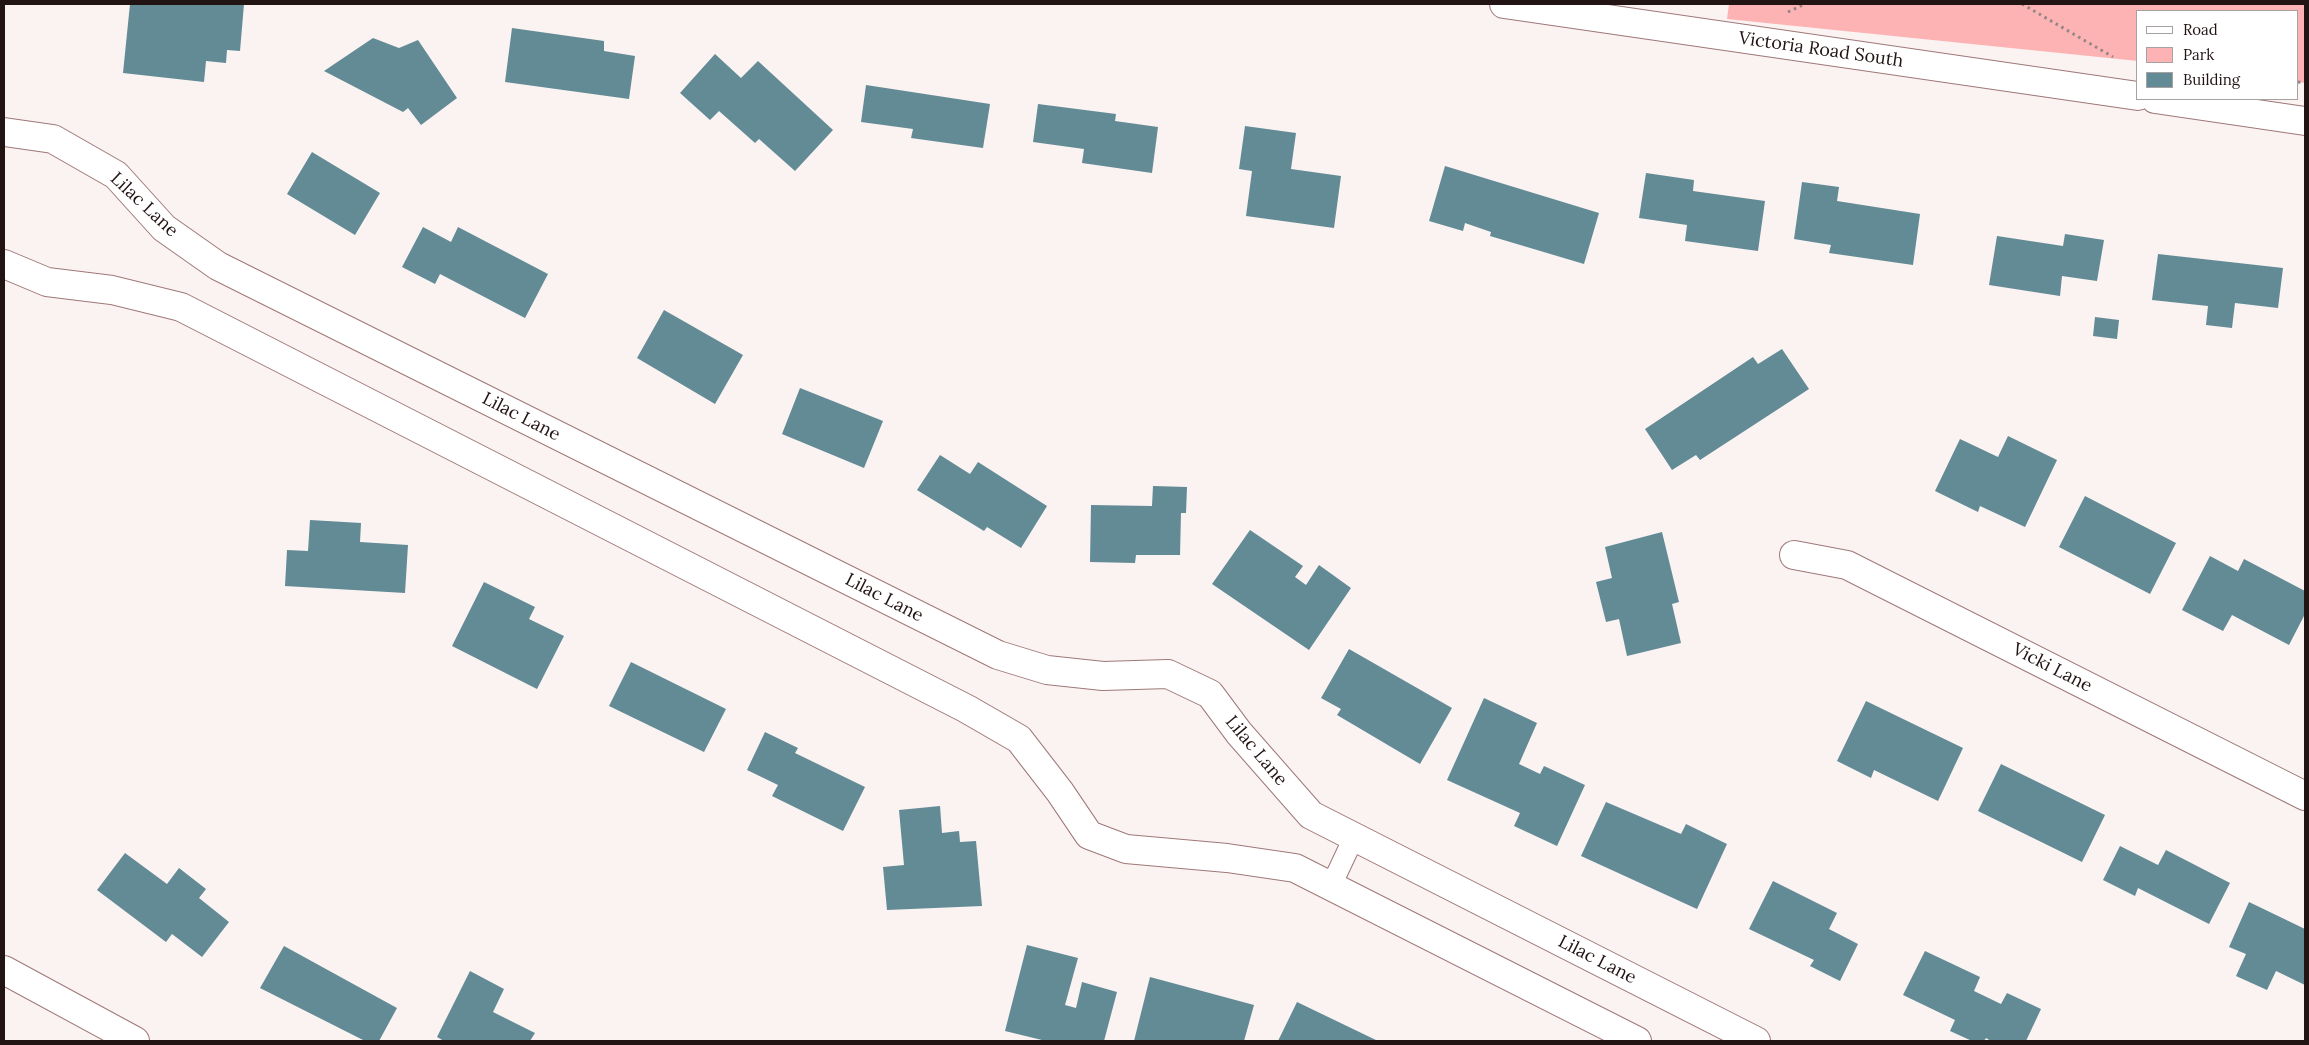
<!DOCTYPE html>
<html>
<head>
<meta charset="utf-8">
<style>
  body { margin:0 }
  #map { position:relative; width:2309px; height:1045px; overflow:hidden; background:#fbf2f2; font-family:Lora,serif }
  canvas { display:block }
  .frame { position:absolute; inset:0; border:5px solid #231414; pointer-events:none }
  .legend { position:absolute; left:2136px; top:10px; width:162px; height:90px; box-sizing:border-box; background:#fff; border:1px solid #a7a1a1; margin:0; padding:6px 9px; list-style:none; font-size:15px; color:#231414 }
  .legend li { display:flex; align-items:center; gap:10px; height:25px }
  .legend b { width:25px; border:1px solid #a7a1a1 }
</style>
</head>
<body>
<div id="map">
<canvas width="2309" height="1045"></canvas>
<div class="frame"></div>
<ul class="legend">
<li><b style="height:6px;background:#fff"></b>Road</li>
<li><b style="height:14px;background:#fdb3b3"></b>Park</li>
<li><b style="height:14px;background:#628b95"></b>Building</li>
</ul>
</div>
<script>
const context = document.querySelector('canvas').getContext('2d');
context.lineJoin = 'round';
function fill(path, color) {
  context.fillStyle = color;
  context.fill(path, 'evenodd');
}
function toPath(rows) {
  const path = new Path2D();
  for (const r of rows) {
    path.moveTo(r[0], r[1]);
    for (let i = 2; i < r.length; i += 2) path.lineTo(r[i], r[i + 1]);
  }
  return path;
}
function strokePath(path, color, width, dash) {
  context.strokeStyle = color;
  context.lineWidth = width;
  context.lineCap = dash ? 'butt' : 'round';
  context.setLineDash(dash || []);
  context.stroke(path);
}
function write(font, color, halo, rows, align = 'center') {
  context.font = font + ' Lora,serif';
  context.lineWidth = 4;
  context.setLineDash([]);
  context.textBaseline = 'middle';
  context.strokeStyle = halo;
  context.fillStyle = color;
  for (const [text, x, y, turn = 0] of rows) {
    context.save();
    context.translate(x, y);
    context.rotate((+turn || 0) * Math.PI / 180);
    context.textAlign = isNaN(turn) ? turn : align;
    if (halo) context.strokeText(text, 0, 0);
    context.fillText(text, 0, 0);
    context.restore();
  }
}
fill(toPath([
  [1729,4,2305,4,2305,83,2298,82,2298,11,2138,11,2138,61,1727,19]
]), '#fdb3b3');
fill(toPath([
  [130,4,244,4,240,51,227,50,226,63,206,61,204,82,123,73],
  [512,28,604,41,604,51,635,56,629,99,505,82],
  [373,38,399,48,418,40,457,98,421,125,408,108,403,112,324,71],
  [715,54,741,78,758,61,833,130,795,171,759,139,755,143,719,111,710,120,680,93],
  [866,85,990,104,983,148,911,138,913,129,861,122],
  [1038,104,1116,114,1115,121,1158,127,1152,173,1082,163,1084,149,1033,142],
  [1245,126,1296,133,1291,169,1341,176,1334,228,1246,216,1252,171,1239,169],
  [312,152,380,193,355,235,287,194],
  [1445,166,1599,213,1584,264,1490,236,1491,232,1465,223,1463,231,1429,221],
  [1646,173,1694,180,1693,191,1765,201,1758,251,1685,241,1687,225,1639,218],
  [1802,182,1839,187,1837,201,1920,214,1913,265,1829,253,1831,245,1794,239],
  [423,227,451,242,458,227,548,274,525,318,440,274,435,284,402,267],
  [2065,234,2104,240,2097,281,2062,276,2060,296,1989,285,1997,236,2063,246],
  [2158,254,2283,268,2278,308,2235,303,2232,328,2206,325,2208,306,2152,300],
  [664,310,743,355,715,404,637,358],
  [2095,317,2119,320,2117,339,2093,336],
  [1782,349,1809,389,1700,460,1696,455,1672,470,1645,429,1753,357,1758,364],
  [800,388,883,421,864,468,782,434],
  [2008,436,2057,460,2025,527,1980,506,1978,512,1935,491,1960,439,1998,457],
  [940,455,970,474,978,462,1047,506,1021,548,987,527,984,531,917,490],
  [1153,486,1187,487,1186,513,1181,513,1180,555,1136,555,1135,563,1090,562,1091,505,1152,506],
  [2085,496,2176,543,2150,594,2059,547],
  [310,520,361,523,360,542,408,545,405,593,285,586,287,550,308,551],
  [1250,530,1303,566,1295,577,1306,585,1319,565,1351,588,1309,650,1212,584],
  [1662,532,1679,602,1672,604,1681,643,1627,656,1619,619,1606,622,1596,582,1612,578,1605,547],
  [2210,556,2238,571,2244,559,2305,591,2305,614,2289,645,2232,615,2223,631,2182,610],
  [484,582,535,607,529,619,564,636,537,689,452,646],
  [1349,649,1452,708,1420,764,1337,715,1341,709,1321,698],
  [631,662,726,709,704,752,609,706],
  [1484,698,1537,723,1519,764,1540,774,1544,766,1585,785,1557,846,1514,826,1520,813,1447,780],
  [1866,701,1963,748,1938,801,1874,770,1871,778,1837,761],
  [765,732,798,748,795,753,865,787,843,831,772,796,778,785,747,770],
  [2001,764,2105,815,2082,862,1978,811],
  [1606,802,1681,834,1686,824,1727,844,1697,909,1581,856],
  [940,806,942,833,959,831,960,842,976,841,982,906,887,910,883,867,904,865,899,810],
  [2120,846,2158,865,2166,850,2230,883,2209,924,2138,888,2135,896,2103,880],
  [125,853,167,884,179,868,206,889,199,898,229,922,202,957,172,934,166,942,97,890],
  [1773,881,1837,913,1829,929,1858,944,1840,981,1810,966,1814,960,1749,929],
  [2249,902,2305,929,2305,985,2276,971,2267,990,2236,976,2246,954,2229,947],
  [1027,945,1078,958,1065,1005,1076,1008,1082,982,1117,992,1104,1041,1046,1041,1005,1031],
  [284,946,397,1008,379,1041,365,1041,260,988],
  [1925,951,1980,977,1974,991,2001,1004,2007,993,2041,1009,2026,1041,1991,1041,1986,1038,1984,1041,1972,1041,1950,1031,1955,1020,1903,995],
  [470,971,504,989,493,1012,535,1033,530,1041,444,1041,437,1037],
  [1150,977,1254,1005,1244,1041,1134,1041],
  [1297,1002,1378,1041,1278,1041]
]), '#628b95');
const service = toPath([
  [1331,886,1354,837]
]);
const minor = toPath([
  [4,132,53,139,116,175,164,228,218,266,998,655,1047,670,1103,676,1168,674,1210,694,1239,733,1311,815,1756,1041],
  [4,264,47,282,112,290,181,307,967,709,1019,739,1060,792,1089,835,1126,849,1227,858,1295,868,1637,1041],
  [1794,555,1847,565,2305,796],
  [4,970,135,1041]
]);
const tertiary = toPath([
  [1504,4,2138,96],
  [2155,99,2305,121]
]);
strokePath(service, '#9f7878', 22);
strokePath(minor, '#9f7878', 30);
strokePath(tertiary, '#9f7878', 30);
strokePath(toPath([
  [2022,4,2113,57],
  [1788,12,1805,4],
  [2298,82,2305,83]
]), '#928686', 3, [2.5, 4]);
strokePath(service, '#fff', 20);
strokePath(minor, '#fff', 28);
strokePath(tertiary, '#fff', 28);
write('18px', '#231414', '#fff', [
  ["Victoria Road South",1821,50,8],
  ["Lilac Lane",144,205,43],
  ["Lilac Lane",521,417,27],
  ["Lilac Lane",884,598,27],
  ["Vicki Lane",2052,668,27],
  ["Lilac Lane",1256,751,50],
  ["Lilac Lane",1597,960,27]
]);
</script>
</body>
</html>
